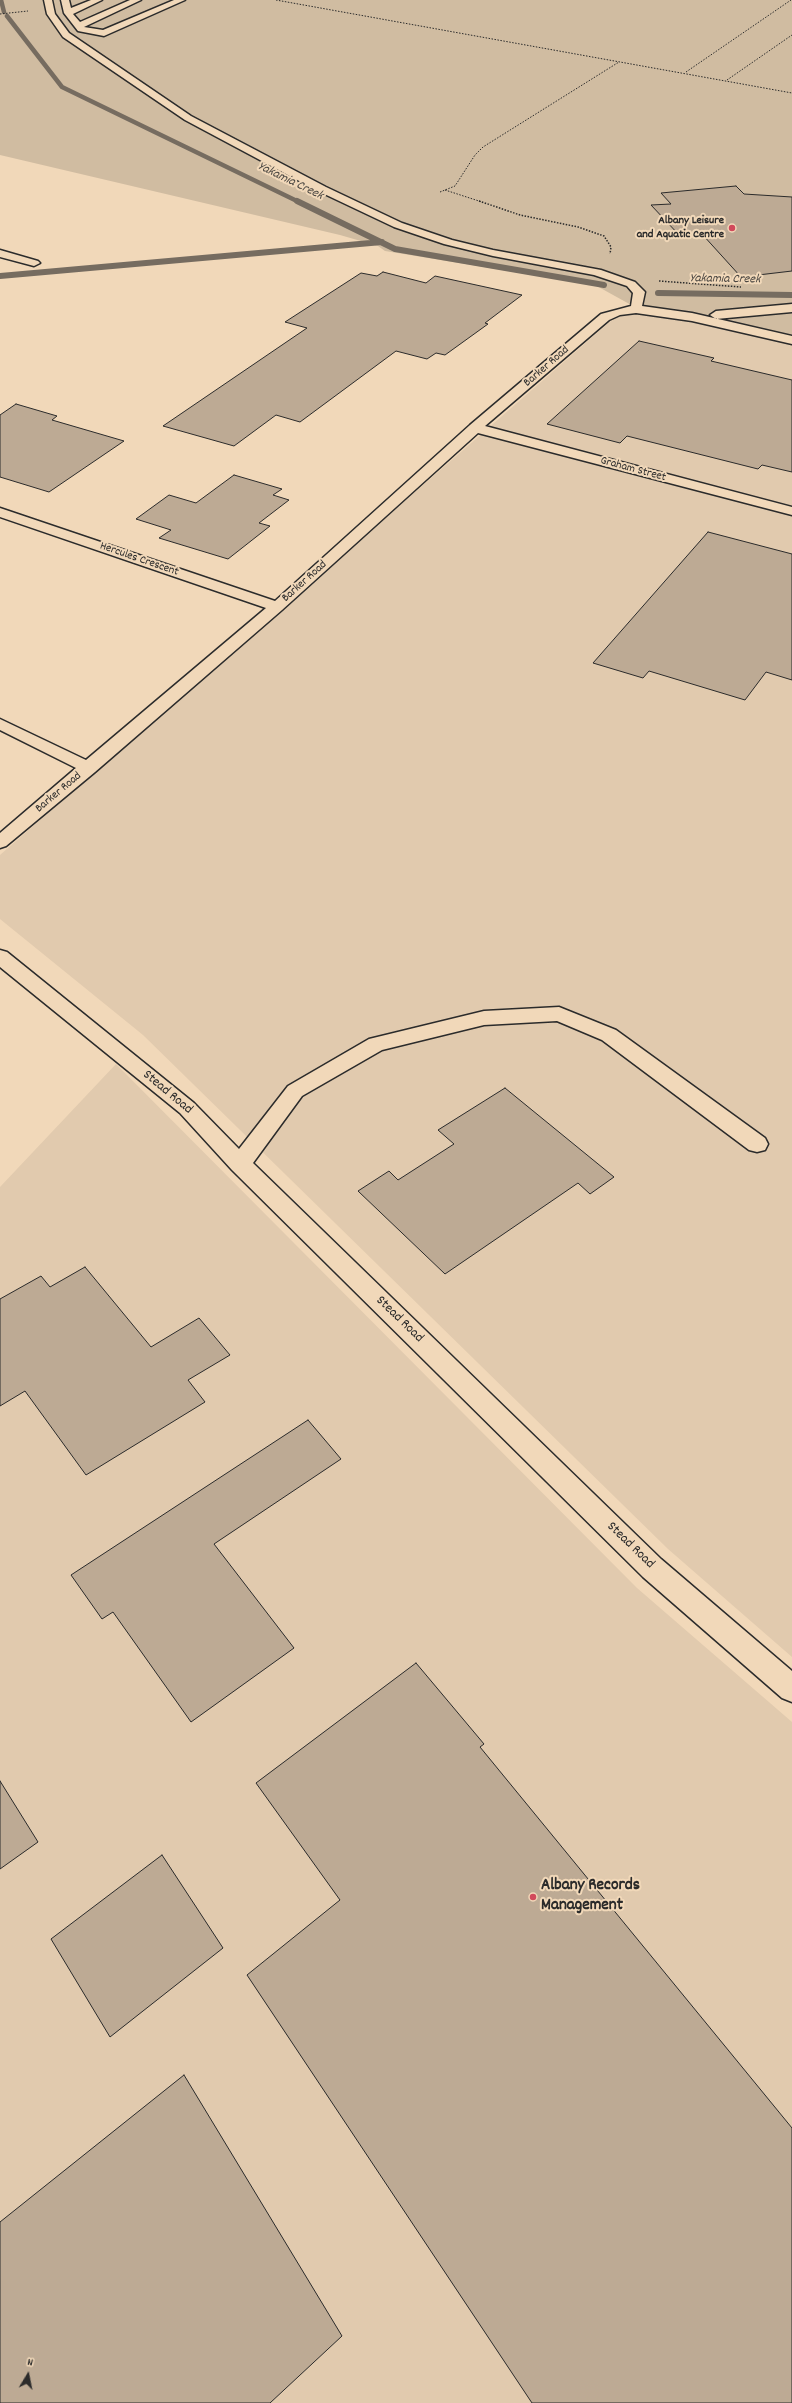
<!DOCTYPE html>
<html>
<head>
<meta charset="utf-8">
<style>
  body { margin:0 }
  #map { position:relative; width:792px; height:2403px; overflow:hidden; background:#f1d8b9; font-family:Dekko,sans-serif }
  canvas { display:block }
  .north { position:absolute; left:8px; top:2355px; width:40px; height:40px; -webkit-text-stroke:3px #f1d8b9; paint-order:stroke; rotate:10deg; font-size:11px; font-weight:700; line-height:16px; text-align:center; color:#2b2b2b }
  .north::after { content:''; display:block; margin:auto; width:14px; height:18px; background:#2b2b2b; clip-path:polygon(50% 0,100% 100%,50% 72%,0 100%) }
</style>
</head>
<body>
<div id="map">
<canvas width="792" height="2403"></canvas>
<div class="north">N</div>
</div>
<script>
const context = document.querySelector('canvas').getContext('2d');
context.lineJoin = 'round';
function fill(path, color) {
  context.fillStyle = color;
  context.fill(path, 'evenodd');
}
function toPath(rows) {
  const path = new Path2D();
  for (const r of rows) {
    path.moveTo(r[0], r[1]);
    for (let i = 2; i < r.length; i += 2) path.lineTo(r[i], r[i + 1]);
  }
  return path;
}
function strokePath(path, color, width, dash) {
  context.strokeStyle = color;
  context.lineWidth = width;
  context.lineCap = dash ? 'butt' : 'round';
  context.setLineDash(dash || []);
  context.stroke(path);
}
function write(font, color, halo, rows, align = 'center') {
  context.font = font + ' Dekko,sans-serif';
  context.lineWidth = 4;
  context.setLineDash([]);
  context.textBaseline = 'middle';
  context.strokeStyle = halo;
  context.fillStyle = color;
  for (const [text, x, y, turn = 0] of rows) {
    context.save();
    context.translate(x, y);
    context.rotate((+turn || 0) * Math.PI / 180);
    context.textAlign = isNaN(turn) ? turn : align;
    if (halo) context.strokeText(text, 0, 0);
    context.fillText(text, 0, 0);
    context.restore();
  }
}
fill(toPath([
  [637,313,687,320,792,344,792,1657,668,1549,143,1035,0,919,0,855,613,319,622,314],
  [116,1064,637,1588,792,1722,792,2403,0,2403,0,1187]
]), '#e1caae');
fill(toPath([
  [0,0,792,0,792,344,633,306,595,285,385,251,378,246,340,235,0,155]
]), '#d0bca1');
strokePath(toPath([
  [1,0,4,12],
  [7,16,62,87,299,202]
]), '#766c60', 4.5);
strokePath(toPath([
  [297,201,395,249,604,285],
  [0,276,382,242],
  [658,293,792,295]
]), '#766c60', 6);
const building = toPath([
  [736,186,744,194,792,197,792,271,741,277,702,234,680,236,651,205,671,204,661,193,736,186],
  [383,272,426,283,435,276,522,295,485,323,488,324,445,355,436,353,427,359,396,351,300,422,276,415,234,446,163,426,307,328,285,322,361,273,377,276,383,272],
  [639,341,714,358,711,361,792,380,792,472,762,465,758,469,627,436,620,443,547,424,639,341],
  [16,404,57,416,52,420,124,441,49,492,0,477,0,415,16,404],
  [234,475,282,489,273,495,289,500,259,523,270,526,228,559,159,538,171,530,136,519,169,495,196,503,234,475],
  [708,532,792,554,792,680,766,672,745,700,649,671,643,678,593,663,708,532],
  [505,1088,614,1177,590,1194,578,1183,445,1274,358,1191,389,1171,398,1180,454,1144,438,1130,505,1088],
  [85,1267,151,1347,199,1318,230,1355,188,1380,205,1402,86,1475,25,1391,0,1406,0,1299,41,1276,50,1287,85,1267],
  [308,1420,341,1459,214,1544,294,1648,191,1722,113,1612,102,1619,71,1575,308,1420],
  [416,1663,484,1744,480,1747,792,2128,792,2403,532,2403,247,1975,340,1900,256,1783,416,1663],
  [0,1781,38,1842,0,1869,0,1781],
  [162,1855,223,1948,110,2037,51,1939,162,1855],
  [184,2075,342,2336,270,2403,0,2403,0,2222,184,2075]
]);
fill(building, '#bdaa94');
strokePath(building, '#2b2b2b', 1);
const minor = toPath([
  [44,0,52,0,55,14,69,33,191,116,326,187,402,223,452,240,493,250,601,270,635,282,645,292,642,306,692,313,792,336,792,344,692,321,636,313,620,315,609,320,485,426,792,507,792,515,478,433,282,610,95,772,6,846,0,848,0,833,76,768,0,730,0,719,86,760,266,608,0,517,0,508,275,601,470,425,601,314,631,306,633,293,627,286,594,275,493,256,444,244,394,227,318,191,185,120,63,37,47,14,44,0],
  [61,0,69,0,71,8,91,0,102,0,73,14,80,22,130,0,141,0,84,27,103,30,174,0,185,0,104,36,78,31,64,13,61,0],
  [0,250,38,261,40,263,34,266,0,257,0,250],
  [792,304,792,312,716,319,710,315,716,311,792,304],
  [0,950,7,952,194,1103,239,1149,288,1086,369,1039,484,1011,559,1007,616,1030,765,1138,768,1144,765,1150,757,1152,749,1150,602,1040,557,1021,484,1025,382,1050,302,1096,253,1163,661,1559,792,1671,792,1702,782,1698,643,1577,232,1170,180,1113,0,967,0,950]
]);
strokePath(minor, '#2b2b2b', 3);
strokePath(toPath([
  [276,0,792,93],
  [0,14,28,11],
  [686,72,791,0],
  [727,80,792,35],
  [445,190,482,202],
  [440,192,455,186,475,155,483,147,619,62]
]), '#2b2b2b', 1, [1.5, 1.5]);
strokePath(toPath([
  [479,201,520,215,578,227,604,236,611,247,610,254],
  [659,281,741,287]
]), '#2b2b2b', 1.5, [1.5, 1.5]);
fill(minor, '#f1d8b9');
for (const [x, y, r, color] of [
  [732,228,4,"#d1495b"],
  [533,1897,4,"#d1495b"]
]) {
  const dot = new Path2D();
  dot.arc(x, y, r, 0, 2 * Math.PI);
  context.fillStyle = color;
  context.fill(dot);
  strokePath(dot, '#f1d8b9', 1.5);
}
write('bold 12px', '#2b2b2b', '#f1d8b9', [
  ["Albany Leisure",724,221],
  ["and Aquatic Centre",724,235]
], 'right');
write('12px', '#2b2b2b', '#f1d8b9', [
  ["Barker Road",547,367,-41],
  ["Graham Street",633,470,15],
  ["Hercules Crescent",139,560,19],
  ["Barker Road",305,582,-42],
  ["Barker Road",59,793,-40]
]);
write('italic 13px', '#4a4641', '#f1d8b9', [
  ["Yakamia Creek",290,182,26],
  ["Yakamia Creek",725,280,1]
]);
write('14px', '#2b2b2b', '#f1d8b9', [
  ["Stead Road",167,1093,40],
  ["Stead Road",399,1320,44],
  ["Stead Road",630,1546,44]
]);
write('bold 17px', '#2b2b2b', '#f1d8b9', [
  ["Albany Records",541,1887],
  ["Management",541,1907]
], 'left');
</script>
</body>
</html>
